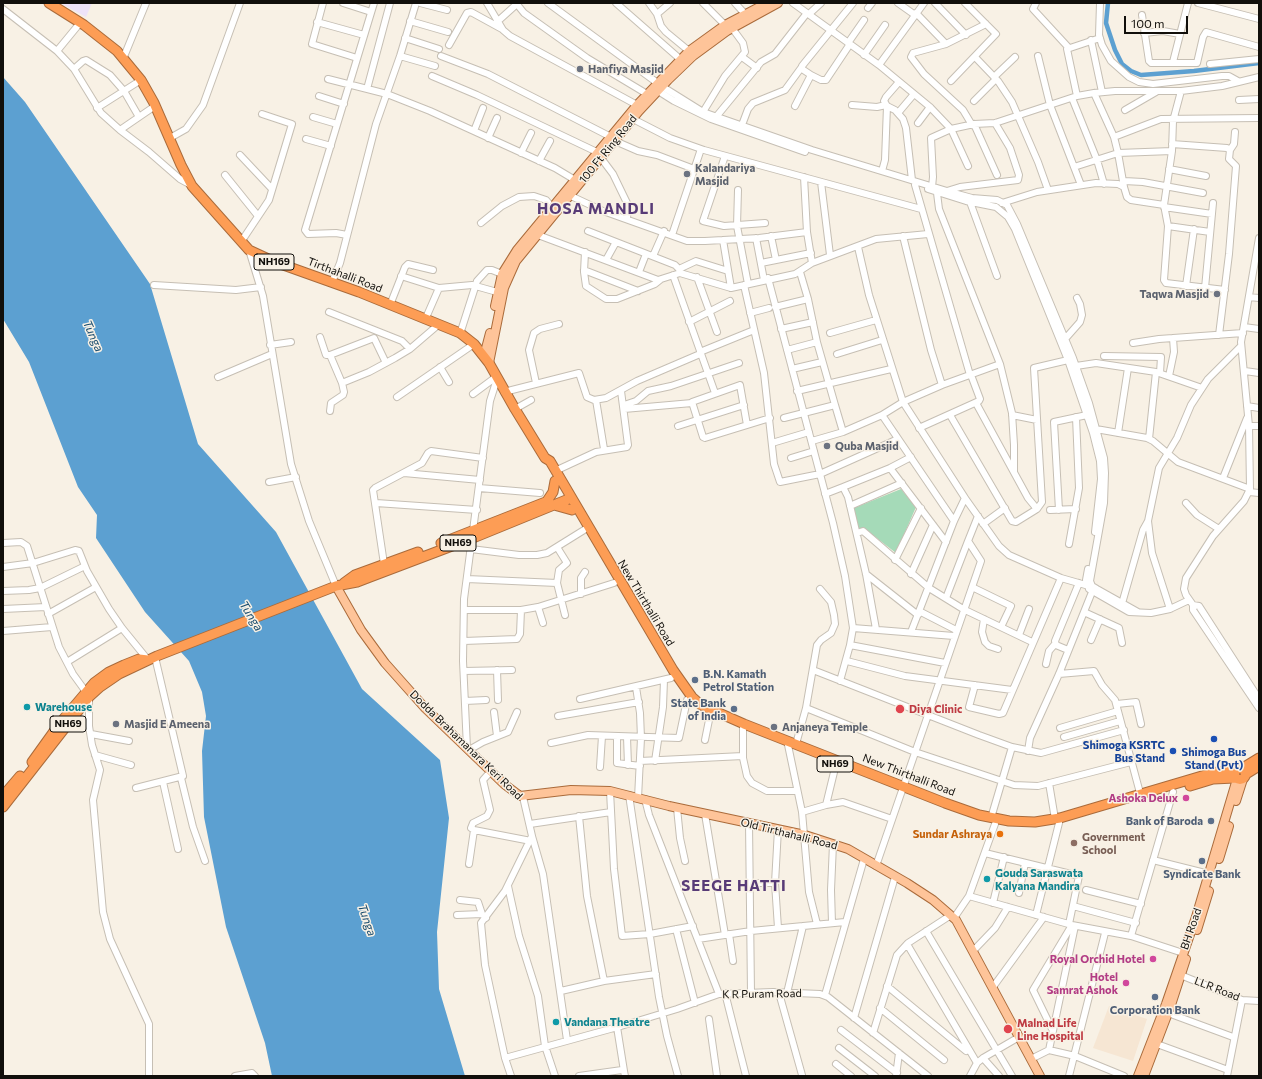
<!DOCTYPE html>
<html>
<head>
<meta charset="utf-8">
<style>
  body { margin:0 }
  #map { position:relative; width:1262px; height:1079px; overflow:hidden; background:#f8f1e5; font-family:Commissioner,sans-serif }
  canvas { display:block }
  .frame { position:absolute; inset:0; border:4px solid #110f0b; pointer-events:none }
  .scale { position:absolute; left:1124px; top:16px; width:64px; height:18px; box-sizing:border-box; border:2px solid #110f0b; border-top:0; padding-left:5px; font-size:12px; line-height:14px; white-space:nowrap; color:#110f0b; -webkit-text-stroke:3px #f8f1e5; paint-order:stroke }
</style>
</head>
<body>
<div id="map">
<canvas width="1262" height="1079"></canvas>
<div class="frame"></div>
<div class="scale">100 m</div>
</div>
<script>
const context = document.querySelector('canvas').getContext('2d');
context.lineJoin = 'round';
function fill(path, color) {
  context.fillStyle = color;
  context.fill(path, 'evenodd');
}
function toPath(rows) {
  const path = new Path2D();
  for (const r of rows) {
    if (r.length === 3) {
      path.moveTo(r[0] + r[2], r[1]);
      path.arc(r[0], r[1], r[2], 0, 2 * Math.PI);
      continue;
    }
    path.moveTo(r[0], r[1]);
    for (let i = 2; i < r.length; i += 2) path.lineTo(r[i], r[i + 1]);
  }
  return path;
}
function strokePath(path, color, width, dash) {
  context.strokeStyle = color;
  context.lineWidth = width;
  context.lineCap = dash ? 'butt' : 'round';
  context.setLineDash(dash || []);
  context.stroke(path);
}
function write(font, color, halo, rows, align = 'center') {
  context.font = font + ' Commissioner,sans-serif';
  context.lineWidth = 3;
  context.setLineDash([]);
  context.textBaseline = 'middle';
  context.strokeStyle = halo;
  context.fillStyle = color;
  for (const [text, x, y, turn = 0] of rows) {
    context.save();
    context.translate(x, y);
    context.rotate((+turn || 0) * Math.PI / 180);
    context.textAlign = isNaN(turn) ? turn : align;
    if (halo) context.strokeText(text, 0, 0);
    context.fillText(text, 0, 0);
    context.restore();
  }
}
fill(toPath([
  [1109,1006,1147,1019,1133,1061,1093,1048]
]), '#f6e6d3');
fill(toPath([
  [60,3,92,3,86,17]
]), '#eee3f8');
fill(toPath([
  [901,489,916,507,896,553,865,529,858,530,854,508]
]), '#a5dab8');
fill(toPath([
  [3,77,25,102,150,284,198,444,276,532,362,689,440,760,449,818,437,932,439,989,465,1076,272,1076,265,1043,226,927,204,817,202,751,206,716,202,692,189,661,145,612,96,538,97,515,78,487,29,362,3,319]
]), '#5ca0d1');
strokePath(toPath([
  [1108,3,1106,23,1115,50,1122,64,1131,71,1141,75,1194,71,1259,63]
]), '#5ca0d1', 4.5);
const minor = toPath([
  [323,3,312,44,357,58],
  [343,3,371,12],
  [420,3,447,10],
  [487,3,503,30,510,36,637,105],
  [516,3,524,13,587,58,647,94],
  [548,3,663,87,703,112,812,150,947,191,972,198,997,200,1007,205,1017,224,1073,358,1089,403,1104,458,1105,473,1104,503,1090,581,1092,586,1097,589,1138,612],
  [616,3,680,59],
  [649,3,657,14,661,26,666,32,689,51],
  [703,3,725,25],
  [735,3,745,14],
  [793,3,879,65,930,107,951,129,968,166],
  [898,3,915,15],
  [935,3,966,35],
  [1036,3,1033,9,1068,47],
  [1100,3,1099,35,1102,45,1111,61,1129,77,1139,82,1153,84,1222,76,1229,76,1238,81],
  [1198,3,1259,19],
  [868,8,872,3],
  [3,9,57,51,74,69,101,113,120,130,149,152,180,179,191,185],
  [916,13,946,44],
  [657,14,670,3],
  [809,14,821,3],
  [1142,15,1149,61,1151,63,1197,63,1203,37,1206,32,1259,47],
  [410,21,448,32],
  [498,21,518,3],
  [317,22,364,35],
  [1144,33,1163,31,1180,34],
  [405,38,439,49],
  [1091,40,1102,92],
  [848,43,864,20],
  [449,45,467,13,471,12,502,29],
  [57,51,80,23],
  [864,55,885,25],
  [400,56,435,66],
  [441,56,488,74,611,137],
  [1038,56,1050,105,1081,185],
  [742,57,757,68],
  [975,57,998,81,1012,102,1038,162,1048,190],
  [123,59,146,3],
  [1173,62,1188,3],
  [1210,64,1259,59],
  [879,65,924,3],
  [74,69,83,61,86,60,110,75,124,91,139,117],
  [811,75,821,80,826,80,850,44],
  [432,76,477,95,599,153],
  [994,77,1015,57],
  [328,79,387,94,430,111,555,168,575,180],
  [951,81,996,34,965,3],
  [899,82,886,97,884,101,887,106,895,110,903,119,906,128,912,180],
  [367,89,390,3],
  [655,89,674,101,711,119,805,152],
  [1181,91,1173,121,1172,151,1164,205,1168,226,1164,280,1166,283,1225,290],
  [1094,93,1114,137,1118,153,1124,187],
  [319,96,344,104],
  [1077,96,1067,49,1100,38],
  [1072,98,1097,160,1104,184],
  [1239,100,1259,99],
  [974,101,996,79],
  [852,105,877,107,886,105],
  [795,106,811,75,802,69,802,66,853,3],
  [97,108,141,80],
  [1125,110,1156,92],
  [703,112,725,76,745,52,743,43,732,28],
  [898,113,914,94],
  [313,117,337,124],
  [716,117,761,62,775,54,807,13],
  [633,119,670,138,704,150,921,209],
  [918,123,930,107],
  [974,124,997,175],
  [742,125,748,109,753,103,785,90,801,68],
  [972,125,963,110,924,74,911,57,913,53,946,44,986,24],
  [120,130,155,106],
  [474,131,483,108],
  [1114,137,1161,119,1259,118],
  [170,138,186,129,203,105,240,3],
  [488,138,497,118],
  [306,139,331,146],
  [615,141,638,151,657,155,694,169],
  [1172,144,1227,148,1230,150,1229,159,1236,166,1229,254,1219,335],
  [1230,150,1234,144,1235,132],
  [521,153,531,133],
  [240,155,272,189],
  [725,156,703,221,724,226,765,223],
  [601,158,613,174,628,205,627,219],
  [539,161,550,141],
  [1074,167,1118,153,1172,151],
  [1169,169,1206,176],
  [882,171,885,160,887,106],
  [225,175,258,216],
  [804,177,807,232,812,263],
  [1124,181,1143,182,1203,193],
  [821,182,830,255],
  [915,185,970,375],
  [932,187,933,177,931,138,951,129,974,124,995,123,1077,96,1094,93,1115,91,1181,91,1222,86,1259,77],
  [928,189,966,201,996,207,1008,217,1015,229,1068,360,1093,433,1100,461,1101,479,1095,532],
  [738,190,737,226,748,284],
  [947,191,960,187,1018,180,1019,175,1010,148,995,123],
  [937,193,939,209,1000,364,1012,413,1014,445,1014,471],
  [571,196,603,211,687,241,705,241,759,238,807,232],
  [970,202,997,276],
  [1002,203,1037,192,1096,183,1118,184,1124,187,1127,197,1131,200,1164,205],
  [1164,207,1212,214],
  [481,223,502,206,519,197,534,196,546,200,552,207],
  [1168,226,1210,232],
  [588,231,675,265,679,269,680,273],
  [347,235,336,233,308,234,305,230,374,3],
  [538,235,658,280,680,273,731,288,795,274,812,263,876,239,928,234],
  [672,235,701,149],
  [771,236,776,260],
  [903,236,931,350,942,385],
  [756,238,764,280],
  [1259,238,1241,342,1249,426,1250,489,1244,501,1213,536,1186,578,1184,589,1186,595,1193,605,1193,610,1259,708],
  [723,240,731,288],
  [241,242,269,200,292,124,262,114],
  [858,247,869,295,903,402,965,498,999,546,1009,555,1061,578,1089,586],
  [249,250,263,296,291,464,309,521,336,586],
  [585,252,584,272,586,286,606,299,617,299,655,284,660,280],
  [653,256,664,231],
  [606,260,616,242],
  [761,263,811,253],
  [679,269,696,261,728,271],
  [584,270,638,291],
  [639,272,646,254],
  [673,275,715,393],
  [401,276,439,288,472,285,497,292],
  [697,277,717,332],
  [768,278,833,523,845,576,853,628,850,645],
  [332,282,340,263,376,124,400,56,416,3],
  [154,285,236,290,261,287],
  [744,285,764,373,774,464,780,482,820,474,898,439],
  [1186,286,1194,229],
  [1205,288,1213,203],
  [1249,297,1259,298],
  [390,305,405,267,408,264,433,270],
  [775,307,808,299],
  [329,312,402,341,410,349],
  [750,313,769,308],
  [425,320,439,288],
  [689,322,730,301],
  [1244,327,1259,329],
  [781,329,813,322],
  [830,333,876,320],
  [460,334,477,281,487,270,492,270,502,274],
  [320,337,326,355,330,355,342,383,344,392,343,395,331,403,330,411],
  [1065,339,1080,322,1082,315,1080,304,1077,298],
  [1133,343,1159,339,1243,333],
  [270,345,291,342],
  [787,350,817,342],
  [700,352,754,330],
  [837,354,882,340],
  [330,355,374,338,386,363],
  [1104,356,1161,357,1160,373],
  [1076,366,1096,363,1156,372,1202,388],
  [440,367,449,382],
  [792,369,822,362],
  [1245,371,1259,373],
  [1169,376,1174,352,1173,338],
  [218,377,272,354],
  [342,383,369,372,395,358,410,349,438,325],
  [536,383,529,350,534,333,540,329,559,324],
  [797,391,891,369],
  [504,392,579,373,587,397,594,400,606,398,637,381,700,354],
  [473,394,496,377],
  [397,397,474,344],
  [596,400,604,449],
  [976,403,1028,498,1037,509],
  [624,405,636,401,648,391,671,386,739,363],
  [835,405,843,432],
  [1247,406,1259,408],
  [515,409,531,400],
  [624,409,692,403],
  [882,415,954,521],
  [950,415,1012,521,1016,522,1037,509,1042,502,1034,368,1068,360],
  [1012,415,1037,420],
  [784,418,835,405,817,342,808,299,800,272],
  [747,425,740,385,692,402,703,437,705,438,770,418],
  [678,426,744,405],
  [1249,426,1259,426],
  [919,428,979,401,980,399,971,375],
  [1096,429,1147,438,1153,441,1178,462,1250,489],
  [1118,433,1128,368],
  [1149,439,1156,372],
  [812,441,843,432,882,415,903,402,942,385,1000,364],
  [772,443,809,432],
  [791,458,814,451],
  [890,468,946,542],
  [555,471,596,452,627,447,628,445,621,391],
  [404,473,480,480],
  [1223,478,1247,418],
  [269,482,296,477],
  [843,487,890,468,911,457],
  [479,488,540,493],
  [1249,492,1259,493],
  [825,494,843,487,848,497,866,574,876,629],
  [376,503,477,510],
  [1186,503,1197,515,1219,529],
  [850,506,902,483],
  [1050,510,1076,509],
  [1059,510,1054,422,1087,415],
  [983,524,1005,508],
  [857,533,863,531,929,588,963,609,1032,642],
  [3,543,21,542,27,546,59,647,73,674,86,692],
  [1069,544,1079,488,1076,417],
  [557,547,567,563,559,570,557,583,565,615],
  [471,549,519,555,537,555,547,553,584,530],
  [895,560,921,508],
  [384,564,373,490,375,488,422,463,428,453,431,451,483,458],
  [3,567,33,563,75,550,79,551,87,571,109,609,122,628,148,660],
  [1088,569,1086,580,1089,589,1129,612,1151,613,1170,609,1189,600],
  [866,574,918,615],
  [911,574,933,525],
  [467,579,557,583],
  [972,587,1011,606,1001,627],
  [3,591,29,590,40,588,85,566],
  [581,594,581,578,585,572],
  [946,598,968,541],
  [1193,605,1199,606,1259,699],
  [538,607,543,623],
  [1121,607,1143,530,1148,521],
  [3,609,46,607],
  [1170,609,1152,553,1148,521,1159,468,1177,438,1191,405,1208,379,1241,346],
  [464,610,521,610,538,607,614,583],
  [919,611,956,630],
  [1084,612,1119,628,1122,643],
  [48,614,96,587],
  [984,619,982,632,985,642,989,646,998,649],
  [853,628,954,636],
  [3,631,52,627],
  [911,632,954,521,965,498],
  [1019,635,1029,609],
  [1091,640,1100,619],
  [464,641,517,639,520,634,521,610],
  [1068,650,1056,645,1055,641,1079,583],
  [847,661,905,676,1012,690],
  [67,662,122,628],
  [1046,664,1049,651,1055,644],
  [497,670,498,700],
  [813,670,979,735,1012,747,1041,753,1124,730],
  [464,671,512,670],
  [1059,674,1094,671,1102,685,1115,700,1140,793],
  [840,681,850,645,945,663],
  [975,685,969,707,999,714,1003,713,1061,578],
  [636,687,640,713,641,738,638,798],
  [89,697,89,726,92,745,100,770,93,800,103,912,110,939,149,1024,149,1076],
  [580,699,671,678],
  [465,701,486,700],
  [1117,704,1136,702,1141,724],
  [806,708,915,752,1014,785,1038,786,1131,762],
  [494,712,497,736],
  [558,716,639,702],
  [743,728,743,758,747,776,752,783,767,791,797,791],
  [1060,728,1118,711],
  [91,734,129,741],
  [617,737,617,763,640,766],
  [627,737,628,765],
  [1064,737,1120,721],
  [705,740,710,715],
  [551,743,588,735,679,738,687,700],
  [796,744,806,708,817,645,821,640,831,633,835,624,834,615,831,602,820,589],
  [788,745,802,812,809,892,817,924],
  [467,748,463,661,464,599,490,401,497,379],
  [469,750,483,742,508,732,517,712],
  [1028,751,1030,738,1059,674,1092,592],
  [95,755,131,765],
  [640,761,743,756],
  [655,761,663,707,664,680],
  [600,767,602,736],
  [181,778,193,827,205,861],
  [163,782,178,849],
  [1049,783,1055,819],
  [136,788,183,776,155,657],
  [610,791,614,869,622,936,650,934,693,926],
  [629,795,659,997,667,1036,678,1076],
  [645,799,649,815,719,994],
  [826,805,836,764],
  [677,808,680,838,685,861],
  [802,812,826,805,843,802,892,819],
  [705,814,725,935],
  [579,816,587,896,604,981],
  [991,818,1012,747],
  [749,823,751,993],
  [530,824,611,812],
  [474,830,531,841],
  [532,836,543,874,567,1040],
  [985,853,1079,876,1069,924],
  [1153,860,1209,874],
  [469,864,474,830,471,828,473,823,487,816,490,810,483,780,491,771],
  [876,866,980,564,981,561,968,541,978,516],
  [750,883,775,883],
  [508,886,519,936,538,996,545,1046,555,1076],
  [1086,890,1141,904],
  [1019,893,1025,863],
  [969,896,1072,925,1131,936,1183,953],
  [460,900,478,902,482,914,486,918],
  [993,903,1004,857],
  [1073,906,1136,923],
  [457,915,482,914],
  [1036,915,1059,823],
  [954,918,969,896,995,824],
  [832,923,831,890,833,844],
  [778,928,775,883,778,829],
  [676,929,695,1003],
  [926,931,1012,1076],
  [729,934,733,961],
  [1131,936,1173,792],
  [698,939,751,931,845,922],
  [907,944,977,1063],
  [973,951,995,928,1008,907],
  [1178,974,1242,1000,1259,1001],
  [887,986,966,1051],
  [993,987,1044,917],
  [561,991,604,981,656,974],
  [725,993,746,1076],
  [779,993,802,1075],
  [787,993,803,926],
  [825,995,864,859],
  [880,1008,944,1060],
  [1168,1013,1233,1037],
  [854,1018,895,877],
  [709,1019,717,1076],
  [617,1027,624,1071],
  [1052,1029,1033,990,1072,925],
  [841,1030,897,1073],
  [873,1033,897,955,908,943,951,915],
  [1157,1044,1228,1070],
  [839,1048,875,1076],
  [1049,1050,1075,926],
  [505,1058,621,1026,677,1009,719,994,773,992,820,994,828,997,928,1076],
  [983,1058,999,1076],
  [1031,1059,1049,1050,1075,1056,1124,1076],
  [836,1064,851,1076],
  [235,1076,252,1073,255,1076],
  [511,1076,505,1058,485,965,481,923,505,891,532,836,523,797],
  [579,1076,622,1070,624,1071,625,1076],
  [896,1076,899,1053],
  [970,1076,977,1063,983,1058,1019,1037],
  [1069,1076,1105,933],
  [1227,1076,1242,1000]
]);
const major = toPath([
  [495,306,502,274,517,250,637,105,689,51,725,25,765,4],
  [484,356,490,333],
  [489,363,504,288,516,261,639,111,668,80,693,56,727,31,778,3],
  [336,586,361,630,385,663,425,708,504,784,520,796,571,790,610,791,669,806,805,835,848,849,907,883,933,900,956,920,1040,1076],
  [1236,801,1243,779],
  [1219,859,1229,826],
  [1197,930,1209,891],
  [1138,1076,1166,1004,1196,917,1237,779],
  [1144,1076,1171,1005,1186,959]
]);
const highway = toPath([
  [49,3,84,25,117,51,141,80,154,103,181,165,192,186,249,250,275,262,359,292,460,333,474,344,489,363,515,409,545,458,550,461,673,670,692,697,701,705,744,724,945,803,979,815,1009,821,1035,822,1060,818,1212,773,1237,769],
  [547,501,553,492,555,481],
  [554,505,572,510],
  [441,543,548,501],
  [344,583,355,575,418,552],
  [32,762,60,723,94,683,109,672,124,665,139,659,148,660],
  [1240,774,5.5],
  [1241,769,1259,758],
  [1246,774,1259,766],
  [1190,786,1213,779,1235,778],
  [3,796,20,776],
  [3,807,89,697,100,687,119,674,157,656,336,586,357,582,370,577,473,538,571,498]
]);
strokePath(minor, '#c6bfb4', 8);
strokePath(major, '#aa6b3b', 10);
strokePath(highway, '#aa6b3b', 11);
strokePath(minor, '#fff', 6);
strokePath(major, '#fec499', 8);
strokePath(highway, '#fd9d55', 9);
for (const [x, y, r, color] of [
  [580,69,4,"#6b7280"],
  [687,174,4,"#6b7280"],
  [1217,294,4,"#6b7280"],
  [827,446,4,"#6b7280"],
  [695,680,4,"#5c6f8a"],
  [27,707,4,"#0f9aa8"],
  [734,709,4,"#5c6f8a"],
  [900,709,5,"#e0444e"],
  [116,724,4,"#6b7280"],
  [774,727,4,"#6b7280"],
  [1214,739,4,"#1a4fb4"],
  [1173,751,4,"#1a4fb4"],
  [1186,798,4,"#d1479c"],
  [1211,821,4,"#5c6f8a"],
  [1000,834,4,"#e8710a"],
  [1074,843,4,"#8d6e63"],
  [1202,861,4,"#5c6f8a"],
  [987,879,4,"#0f9aa8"],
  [1153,959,4,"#d1479c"],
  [1126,983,4,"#d1479c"],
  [1155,997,4,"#5c6f8a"],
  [556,1022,4,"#0f9aa8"],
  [1008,1029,5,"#e0444e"]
]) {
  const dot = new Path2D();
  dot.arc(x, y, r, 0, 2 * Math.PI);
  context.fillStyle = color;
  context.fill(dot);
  strokePath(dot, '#f8f1e5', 1.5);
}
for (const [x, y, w] of [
  [274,262,40],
  [458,543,36],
  [68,724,36],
  [835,764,36]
]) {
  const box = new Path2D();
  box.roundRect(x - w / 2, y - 8, w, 16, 3);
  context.fillStyle = '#f8f1e5';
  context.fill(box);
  strokePath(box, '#110f0b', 1);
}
write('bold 10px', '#110f0b', null, [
  ["NH169",274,262],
  ["NH69",458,543],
  ["NH69",68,724],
  ["NH69",835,764]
]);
write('bold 11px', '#5b616d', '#f8f1e5', [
  ["Hanfiya Masjid",588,69],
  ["Kalandariya",695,168],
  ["Masjid",695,181],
  ["Taqwa Masjid",1209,294,"right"],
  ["Quba Masjid",835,446],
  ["Masjid E Ameena",124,724],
  ["Anjaneya Temple",782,727]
], 'left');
write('11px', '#110f0b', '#f8f1e5', [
  ["100 Ft Ring Road",608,149,-51],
  ["Tirthahalli Road",345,275,21],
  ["New Thirthalli Road",646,603,59],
  ["Dodda Brahamanara Keri Road",466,745,44],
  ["New Thirthalli Road",909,775,21],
  ["Old Tirthahalli Road",789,834,14],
  ["BH Road",1191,929,-71],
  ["LLR Road",1217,989,21],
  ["K R Puram Road",762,994,-1]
]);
write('bold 11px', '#4e5e75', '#f8f1e5', [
  ["B.N. Kamath",703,674,"left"],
  ["Petrol Station",703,687,"left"],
  ["State Bank",726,703],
  ["of India",726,716],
  ["Bank of Baroda",1203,821],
  ["Syndicate Bank",1202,874,"center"],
  ["Corporation Bank",1155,1010,"center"]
], 'right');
write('bold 11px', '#0d838f', '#f8f1e5', [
  ["Warehouse",35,707],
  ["Gouda Saraswata",995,873],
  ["Kalyana Mandira",995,886],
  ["Vandana Theatre",564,1022]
], 'left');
write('bold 11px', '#be3a42', '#f8f1e5', [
  ["Diya Clinic",909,709],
  ["Malnad Life",1017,1023],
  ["Line Hospital",1017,1036]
], 'left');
write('bold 11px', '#164399', '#f8f1e5', [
  ["Shimoga KSRTC",1165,745],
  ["Bus Stand",1165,758],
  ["Shimoga Bus",1214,752,"center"],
  ["Stand (Pvt)",1214,765,"center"]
], 'right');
write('bold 11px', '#b23c85', '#f8f1e5', [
  ["Ashoka Delux",1178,798],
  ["Royal Orchid Hotel",1145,959],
  ["Hotel",1118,977],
  ["Samrat Ashok",1118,990]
], 'right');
write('bold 11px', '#c56008', '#f8f1e5', [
  ["Sundar Ashraya",992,834]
], 'right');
write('bold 11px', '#785e54', '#f8f1e5', [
  ["Government",1082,837],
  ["School",1082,850]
], 'left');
write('italic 12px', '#1a4d6f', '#f8f1e5', [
  ["Tunga",93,336,66],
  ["Tunga",251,616,58],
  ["Tunga",367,920,71]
]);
context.letterSpacing = '1px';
write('bold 15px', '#583b77', '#f8f1e5', [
  ["HOSA MANDLI",596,209],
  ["SEEGE HATTI",734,886]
]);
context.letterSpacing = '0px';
</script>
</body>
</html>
